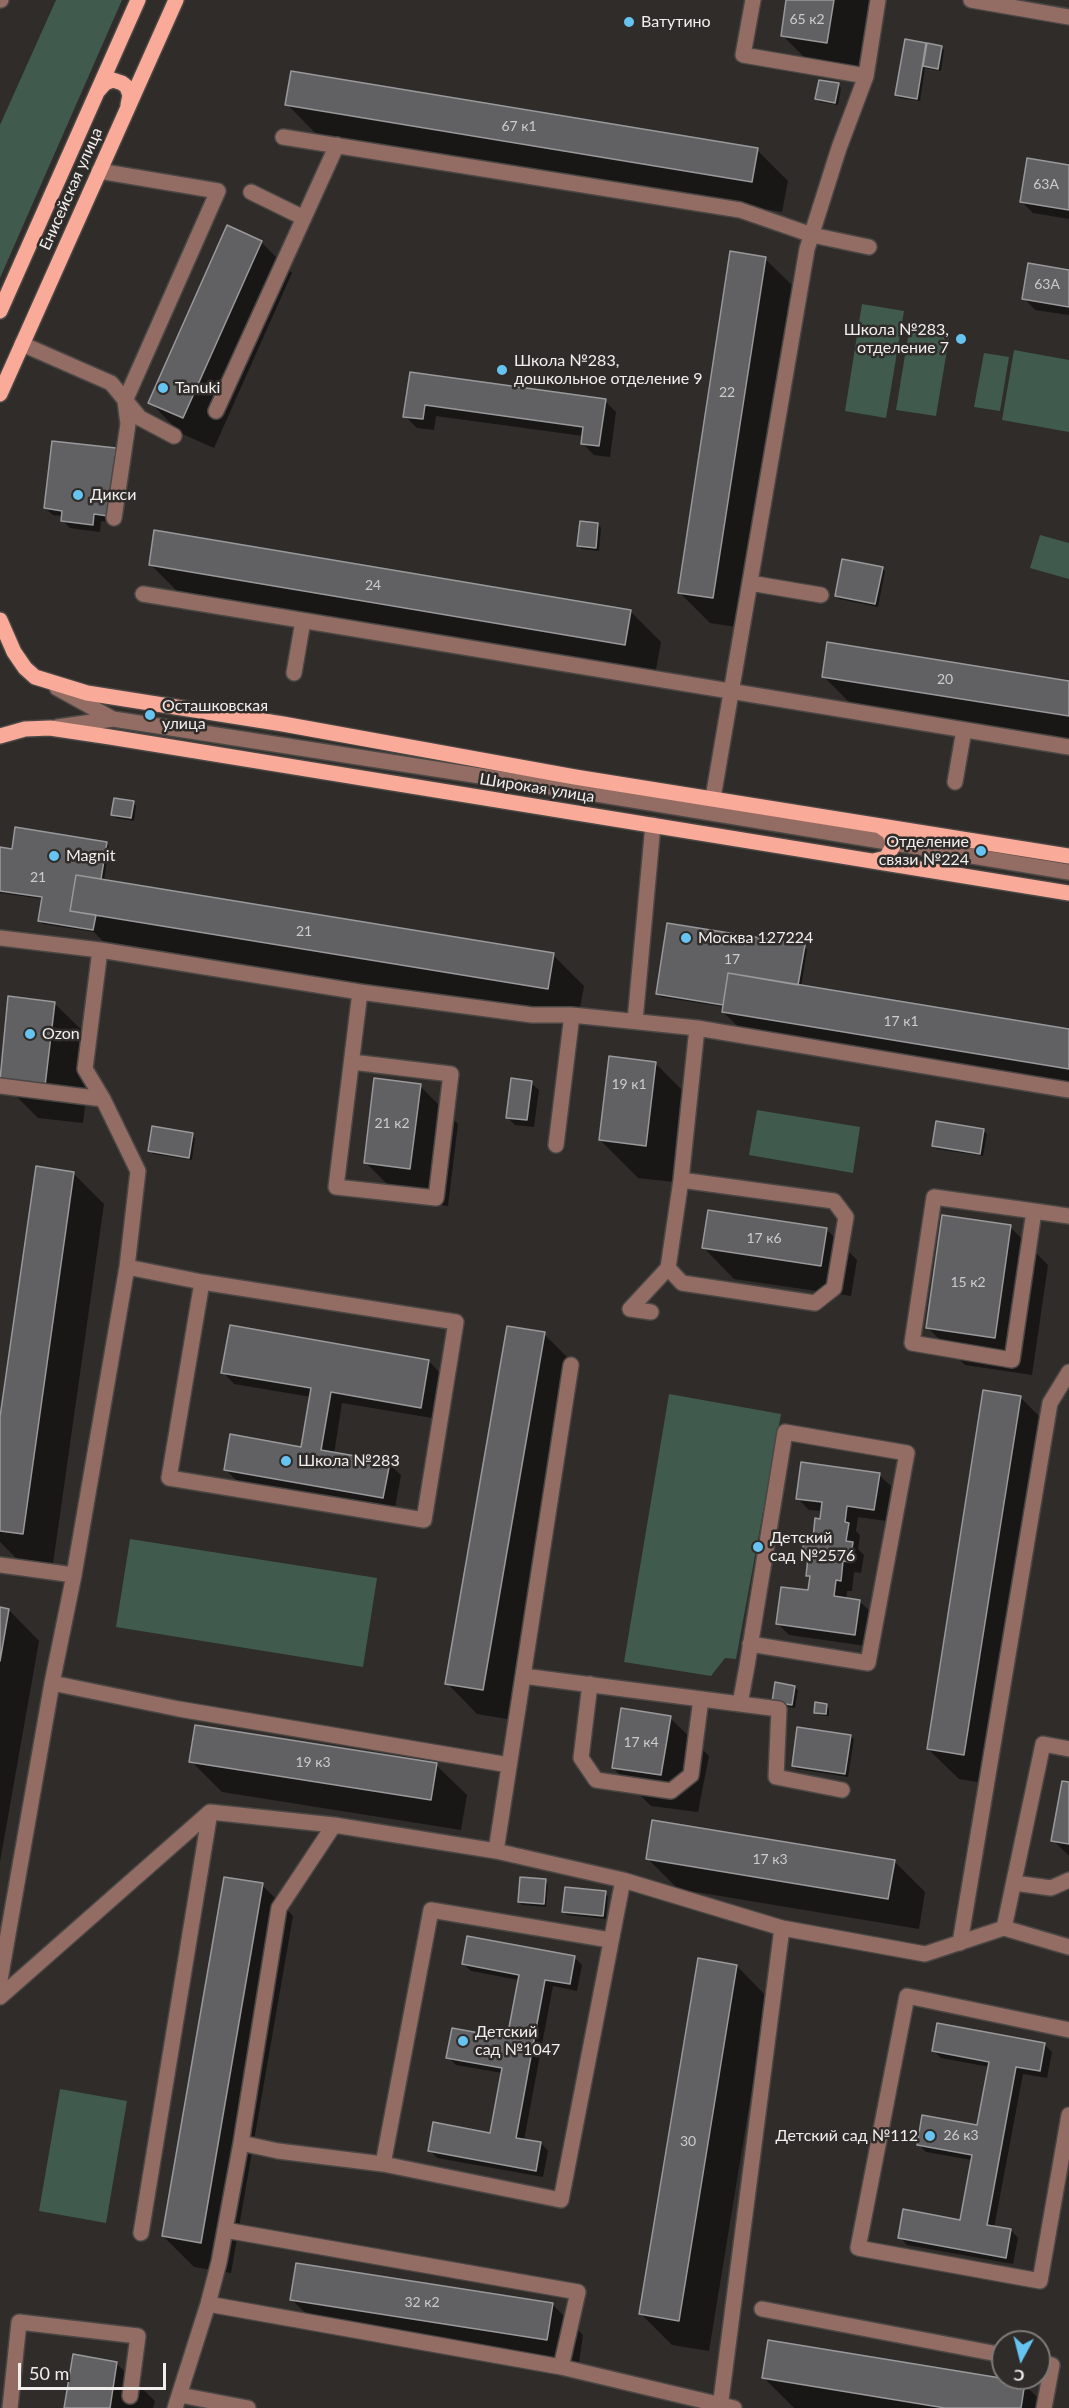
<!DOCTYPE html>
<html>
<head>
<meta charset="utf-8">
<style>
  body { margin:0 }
  #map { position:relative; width:1069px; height:2408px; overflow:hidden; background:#2f2c2a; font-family:Lato,sans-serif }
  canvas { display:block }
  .north { position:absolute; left:991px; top:2330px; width:60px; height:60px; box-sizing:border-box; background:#2f2c2a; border:2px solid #7d7a78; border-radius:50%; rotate:187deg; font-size:16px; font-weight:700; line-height:24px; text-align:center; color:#f1efee }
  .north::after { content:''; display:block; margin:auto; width:21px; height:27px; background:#67c4f0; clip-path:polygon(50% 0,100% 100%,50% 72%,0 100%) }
  .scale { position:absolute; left:18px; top:2363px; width:148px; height:27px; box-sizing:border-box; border:3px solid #f1efee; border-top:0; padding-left:8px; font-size:18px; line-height:21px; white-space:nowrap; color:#f1efee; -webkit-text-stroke:4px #2f2c2a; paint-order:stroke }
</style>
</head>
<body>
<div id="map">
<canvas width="1069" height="2408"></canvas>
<div class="north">С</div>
<div class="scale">50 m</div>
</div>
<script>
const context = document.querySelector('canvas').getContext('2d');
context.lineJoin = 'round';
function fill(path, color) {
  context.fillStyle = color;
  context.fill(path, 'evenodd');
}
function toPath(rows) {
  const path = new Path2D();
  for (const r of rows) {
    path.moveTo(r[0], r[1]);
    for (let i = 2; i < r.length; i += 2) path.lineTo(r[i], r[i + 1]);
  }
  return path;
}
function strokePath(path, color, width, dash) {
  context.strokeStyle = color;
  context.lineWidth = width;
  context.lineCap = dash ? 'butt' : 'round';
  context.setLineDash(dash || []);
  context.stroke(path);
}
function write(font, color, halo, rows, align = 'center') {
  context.font = font + ' Lato,sans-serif';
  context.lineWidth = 5;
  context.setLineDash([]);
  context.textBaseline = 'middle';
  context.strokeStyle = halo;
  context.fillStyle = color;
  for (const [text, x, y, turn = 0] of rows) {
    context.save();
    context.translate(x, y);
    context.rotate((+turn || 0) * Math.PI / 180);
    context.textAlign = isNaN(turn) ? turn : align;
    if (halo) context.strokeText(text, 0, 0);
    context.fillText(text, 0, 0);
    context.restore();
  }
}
fill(toPath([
  [56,0,122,0,0,278,0,125],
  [862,304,904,311,886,418,845,411],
  [909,331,949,338,936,416,896,410],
  [1014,350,1069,360,1069,432,1002,420],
  [984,353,1009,357,1000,411,974,407],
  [1040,535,1069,543,1069,579,1030,568],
  [757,1110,860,1127,853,1173,749,1155],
  [669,1394,781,1414,736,1659,725,1658,711,1676,624,1662],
  [130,1539,377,1578,363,1667,116,1627],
  [60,2089,127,2101,106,2223,39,2211]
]), '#405b4e');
fill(toPath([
  [788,0,878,0,865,81,820,73,782,35],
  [906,41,941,47,944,50,941,71,925,68,920,101,900,98,897,95],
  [838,85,841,88,838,105,820,102,817,99],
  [287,104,757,150,788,181,782,212,317,135],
  [1069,167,1069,219,1033,213,1021,201],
  [261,242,292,273,214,448,180,433,150,402],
  [765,259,796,289,744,628,710,623,679,592],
  [1069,272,1069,315,1035,310,1024,298],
  [411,374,605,401,616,412,610,457,594,455,582,443,583,436,436,416,434,430,417,428,405,416],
  [115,450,123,457,115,523,101,521,100,532,70,528,62,520,63,516,53,515,45,508],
  [598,524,601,528,599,551,582,549,579,546],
  [150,564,630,611,661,642,655,675,181,595],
  [882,568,885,571,878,607,839,599,836,596],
  [823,676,1069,682,1069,742,854,707],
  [133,802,136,806,134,821,116,818,113,814],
  [106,843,109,847,104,881,553,955,584,986,578,1019,103,941,94,932,43,924,39,921,43,899,0,893,0,848,13,851],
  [804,947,807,950,801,987,1069,1030,1069,1093,754,1042,723,1012,724,1007,661,997,657,994],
  [10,997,54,1003,93,1041,83,1123,38,1118,0,1080],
  [655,1063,693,1101,683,1183,638,1178,600,1140],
  [531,1083,539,1090,534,1127,515,1125,507,1117],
  [420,1086,458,1124,448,1206,403,1200,365,1162],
  [983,1131,987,1134,983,1156,937,1149,933,1146],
  [192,1135,195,1138,192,1160,153,1154,150,1150],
  [73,1173,104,1204,53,1564,17,1559,0,1542,0,1428],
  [1010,1227,1048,1265,1032,1375,965,1365,927,1327],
  [826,1229,857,1260,851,1296,734,1279,704,1248],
  [544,1334,575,1365,513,1720,477,1714,447,1683],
  [429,1361,440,1373,432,1418,342,1403,334,1454,389,1464,401,1475,395,1508,237,1481,225,1469,302,1448,311,1397,234,1384,223,1372],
  [1020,1397,1051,1428,995,1785,959,1779,928,1749],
  [879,1475,891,1486,886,1521,858,1517,856,1531,860,1535,858,1549,864,1555,861,1573,854,1572,852,1591,847,1591,846,1599,859,1601,871,1612,866,1646,789,1635,777,1623,809,1592,811,1579,807,1575,809,1561,803,1555,814,1540,822,1511,809,1510,797,1498],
  [0,1609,9,1610,39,1641,0,1862],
  [795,1687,798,1690,795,1708,777,1705],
  [826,1705,829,1708,829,1716,819,1715,816,1712],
  [670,1718,709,1756,698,1812,651,1806,613,1768],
  [851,1736,854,1739,848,1777,796,1769,793,1765],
  [191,1761,436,1765,467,1795,461,1830,222,1792],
  [1069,1784,1069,1856,1053,1840],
  [647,1858,894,1861,925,1892,919,1929,678,1889],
  [545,1881,548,1884,546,1907,522,1905,519,1901],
  [262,1885,293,1916,231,2273,194,2267,163,2236],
  [605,1893,608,1896,606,1919,567,1915,564,1912],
  [574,1957,582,1965,577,1991,553,1986,524,2140,541,2143,548,2151,543,2177,437,2158,430,2150,491,2134,502,2073,456,2065,448,2057,508,2040,519,1980,471,1971,463,1964],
  [737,1966,767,1997,709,2351,672,2345,641,2314],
  [1044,2044,1052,2052,1047,2078,1023,2074,994,2228,1011,2230,1018,2238,1013,2264,907,2245,900,2237,961,2222,972,2160,926,2152,918,2144,979,2127,990,2067,941,2058,934,2051],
  [292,2300,553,2305,583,2335,578,2370,323,2330],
  [116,2363,155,2401,153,2408,66,2408],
  [763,2377,1024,2384,1048,2408,794,2408]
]), '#0007');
const building = toPath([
  [786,0,834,0,827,43,781,36,786,0],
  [905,39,926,43,917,99,895,95,905,39],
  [927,43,942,46,938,69,923,66,927,43],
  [291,71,758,148,752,182,285,105,291,71],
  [819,80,839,83,835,103,815,99,819,80],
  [1027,158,1069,165,1069,210,1020,202,1027,158],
  [227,225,262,241,183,418,148,403,227,225],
  [730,251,766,257,713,598,678,593,730,251],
  [1028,263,1069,270,1069,307,1022,299,1028,263],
  [410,372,606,399,599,446,581,444,583,427,425,405,423,419,403,417,410,372],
  [52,441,116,448,108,516,94,514,93,525,61,521,62,511,44,508,52,441],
  [580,521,598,523,596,548,577,546,580,521],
  [154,530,631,610,625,645,149,565,154,530],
  [842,559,883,567,875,604,835,596,842,559],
  [827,642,1069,681,1069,716,822,677,827,642],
  [114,798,134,801,131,818,111,815,114,798],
  [15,827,107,842,101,879,76,875,70,911,96,915,93,930,38,921,42,897,0,891,0,847,12,849,15,827],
  [76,875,554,953,548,989,70,911,76,875],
  [667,923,805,945,798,985,728,973,723,1005,656,994,667,923],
  [728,973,1069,1029,1069,1069,722,1012,728,973],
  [8,996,55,1002,45,1086,0,1080,8,996],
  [609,1056,656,1062,646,1146,599,1140,609,1056],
  [374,1078,421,1084,410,1169,364,1163,374,1078],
  [511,1078,532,1081,527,1120,506,1118,511,1078],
  [936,1121,984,1129,980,1154,932,1146,936,1121],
  [152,1126,193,1133,189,1158,148,1151,152,1126],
  [36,1166,74,1172,23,1534,0,1531,0,1417,36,1166],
  [708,1210,827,1228,821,1266,702,1248,708,1210],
  [942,1215,1011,1225,995,1338,926,1328,942,1215],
  [230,1325,429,1360,421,1408,331,1392,321,1450,390,1462,383,1498,224,1470,230,1434,301,1447,311,1388,221,1373,230,1325],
  [507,1326,545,1332,483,1690,445,1684,507,1326],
  [983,1390,1021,1396,964,1755,927,1749,983,1390],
  [801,1462,880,1473,874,1510,847,1506,845,1522,849,1523,846,1541,853,1542,850,1562,843,1561,841,1581,836,1580,834,1596,860,1600,855,1635,776,1624,781,1587,808,1590,810,1576,806,1576,808,1557,802,1556,804,1537,813,1538,815,1518,820,1519,822,1502,796,1499,801,1462],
  [0,1607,9,1609,0,1661,0,1607],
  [775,1682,795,1686,792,1705,772,1702,775,1682],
  [815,1702,827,1704,826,1714,814,1713,815,1702],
  [621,1708,671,1716,661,1775,612,1768,621,1708],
  [195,1725,437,1763,431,1800,189,1762,195,1725],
  [797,1727,851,1735,845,1774,792,1766,797,1727],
  [1062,1781,1069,1782,1069,1844,1051,1841,1062,1781],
  [652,1820,895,1860,888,1899,646,1859,652,1820],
  [224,1877,263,1883,201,2243,162,2236,224,1877],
  [520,1877,546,1879,544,1904,518,1902,520,1877],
  [565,1887,606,1891,603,1916,562,1912,565,1887],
  [467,1936,575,1956,570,1984,545,1980,516,2138,541,2142,536,2171,428,2151,433,2122,490,2133,502,2068,446,2058,452,2028,507,2038,519,1975,462,1964,467,1936],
  [698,1958,737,1965,679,2321,639,2314,698,1958],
  [937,2023,1045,2043,1040,2071,1016,2067,987,2225,1011,2229,1006,2258,898,2238,903,2209,960,2220,972,2155,917,2145,922,2115,977,2125,989,2062,932,2051,937,2023],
  [296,2263,553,2303,547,2340,290,2300,296,2263],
  [768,2340,1025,2382,1021,2408,945,2408,762,2378,768,2340],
  [73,2354,117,2362,110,2408,64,2408,73,2354]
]);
fill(building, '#616063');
strokePath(building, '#99999c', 1.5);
const minor = toPath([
  [0,0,1,0],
  [753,0,743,55,866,76],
  [971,0,1069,17],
  [283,137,740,210,812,235,869,247],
  [99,171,218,191,125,401,128,424,114,518],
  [251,192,304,218],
  [22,344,111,383,140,418,174,436],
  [216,411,337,145],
  [750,583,821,595],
  [143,594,1069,747],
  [294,673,303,621],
  [57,688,113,719,590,793,1069,872],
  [57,727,113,719],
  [955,782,964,730],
  [713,798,807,249,839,148,866,76,878,0],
  [0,938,100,950,85,1069,103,1099,138,1171,127,1267,74,1575,52,1683,0,1980],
  [100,950,360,992,532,1015,572,1015,697,1028,1069,1090],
  [635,1021,653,825],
  [352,1062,451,1074,436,1198,336,1187,360,992],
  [0,1086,103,1099],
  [556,1145,572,1015],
  [1034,1211,1012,1360,912,1343,934,1197,1034,1211,1069,1216],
  [127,1267,202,1282,456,1322,424,1520,169,1478,202,1282],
  [668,1268,682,1283,815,1303,834,1288,846,1217,834,1201,681,1180],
  [651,1312,630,1309,668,1268,681,1180,697,1028],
  [0,1565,74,1575],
  [523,1676,779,1709,776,1777,842,1790],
  [52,1683,179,1709,509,1765],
  [590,1684,581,1758,596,1780,671,1791,691,1775,701,1699],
  [740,1704,747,1666,785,1432,907,1453,868,1663,750,1644],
  [496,1851,571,1365],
  [1014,1883,1051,1888,1069,1880],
  [1004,1928,1043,1744,1069,1749],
  [960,1943,1050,1403,1069,1372],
  [0,1997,210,1812,334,1825,496,1851,623,1880,782,1928,925,1954,1004,1928,1069,1947],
  [1069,2030,907,1996,858,2248,1040,2281,1069,2115],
  [241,2143,278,2151,383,2164,561,2200,623,1880],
  [383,2164,431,1910,610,1940],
  [225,2230,578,2292,561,2367],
  [141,2233,210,1812],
  [208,2304,561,2367,734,2408],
  [762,2309,1003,2355],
  [1039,2362,1052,2365,1044,2408],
  [180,2395,248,2408],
  [10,2408,19,2322,138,2336,130,2396],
  [175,2408,208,2304,219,2262,241,2143,279,1908,334,1825],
  [720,2408,782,1928]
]);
const major = toPath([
  [97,92,105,83,113,80,122,83,127,87,130,95,128,105],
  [0,311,138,0],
  [0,394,176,0],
  [0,620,14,652,25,668,35,677,87,693,283,724,575,777,1069,856],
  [0,736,25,729,50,728,110,737,1069,893],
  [873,861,886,858,893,846,890,833,880,826]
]);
strokePath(minor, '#4a4745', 18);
strokePath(major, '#4a4745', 18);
strokePath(minor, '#936c63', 15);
strokePath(major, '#f9aa98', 15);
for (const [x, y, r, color] of [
  [629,22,6,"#67c4f0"],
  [961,339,6,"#67c4f0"],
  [502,370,6,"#67c4f0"],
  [163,388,6,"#67c4f0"],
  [78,495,6,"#67c4f0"],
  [150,715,6,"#67c4f0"],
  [981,851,6,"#67c4f0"],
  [54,856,6,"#67c4f0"],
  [686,938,6,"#67c4f0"],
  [30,1034,6,"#67c4f0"],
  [286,1461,6,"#67c4f0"],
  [758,1547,6,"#67c4f0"],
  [463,2041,6,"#67c4f0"],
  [930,2136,6,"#67c4f0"]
]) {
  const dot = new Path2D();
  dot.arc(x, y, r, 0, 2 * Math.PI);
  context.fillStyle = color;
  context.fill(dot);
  strokePath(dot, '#2f2c2a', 2);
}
write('14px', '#cdcbcb', null, [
  ["65 к2",807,19],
  ["67 к1",519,126],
  ["63А",1046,184],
  ["63А",1047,284],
  ["22",727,392],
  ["24",373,585],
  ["20",945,679],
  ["21",38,877],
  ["21",304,931],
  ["17",732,959],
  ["17 к1",901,1021],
  ["19 к1",629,1084],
  ["21 к2",392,1123],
  ["17 к6",764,1238],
  ["15 к2",968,1282],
  ["17 к4",641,1742],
  ["19 к3",313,1762],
  ["17 к3",770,1859],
  ["26 к3",961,2135],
  ["30",688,2141],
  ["32 к2",422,2302]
]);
write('16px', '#f1efee', '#2f2c2a', [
  ["Ватутино",641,22],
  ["Школа №283,",949,330,"right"],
  ["отделение 7",949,348,"right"],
  ["Школа №283,",514,361],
  ["дошкольное отделение 9",514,379],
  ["Tanuki",175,388],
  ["Дикси",90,495],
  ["Осташковская",162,706],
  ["улица",162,724],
  ["Отделение",969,842,"right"],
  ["связи №224",969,860,"right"],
  ["Magnit",66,856],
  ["Москва 127224",698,938],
  ["Ozon",42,1034],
  ["Школа №283",298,1461],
  ["Детский",770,1538],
  ["сад №2576",770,1556],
  ["Детский",475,2032],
  ["сад №1047",475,2050],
  ["Детский сад №112",918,2136,"right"]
], 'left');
write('16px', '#f1efee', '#2f2c2a', [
  ["Енисейская улица",71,189,-66],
  ["Широкая улица",537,788,9]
]);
</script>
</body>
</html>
